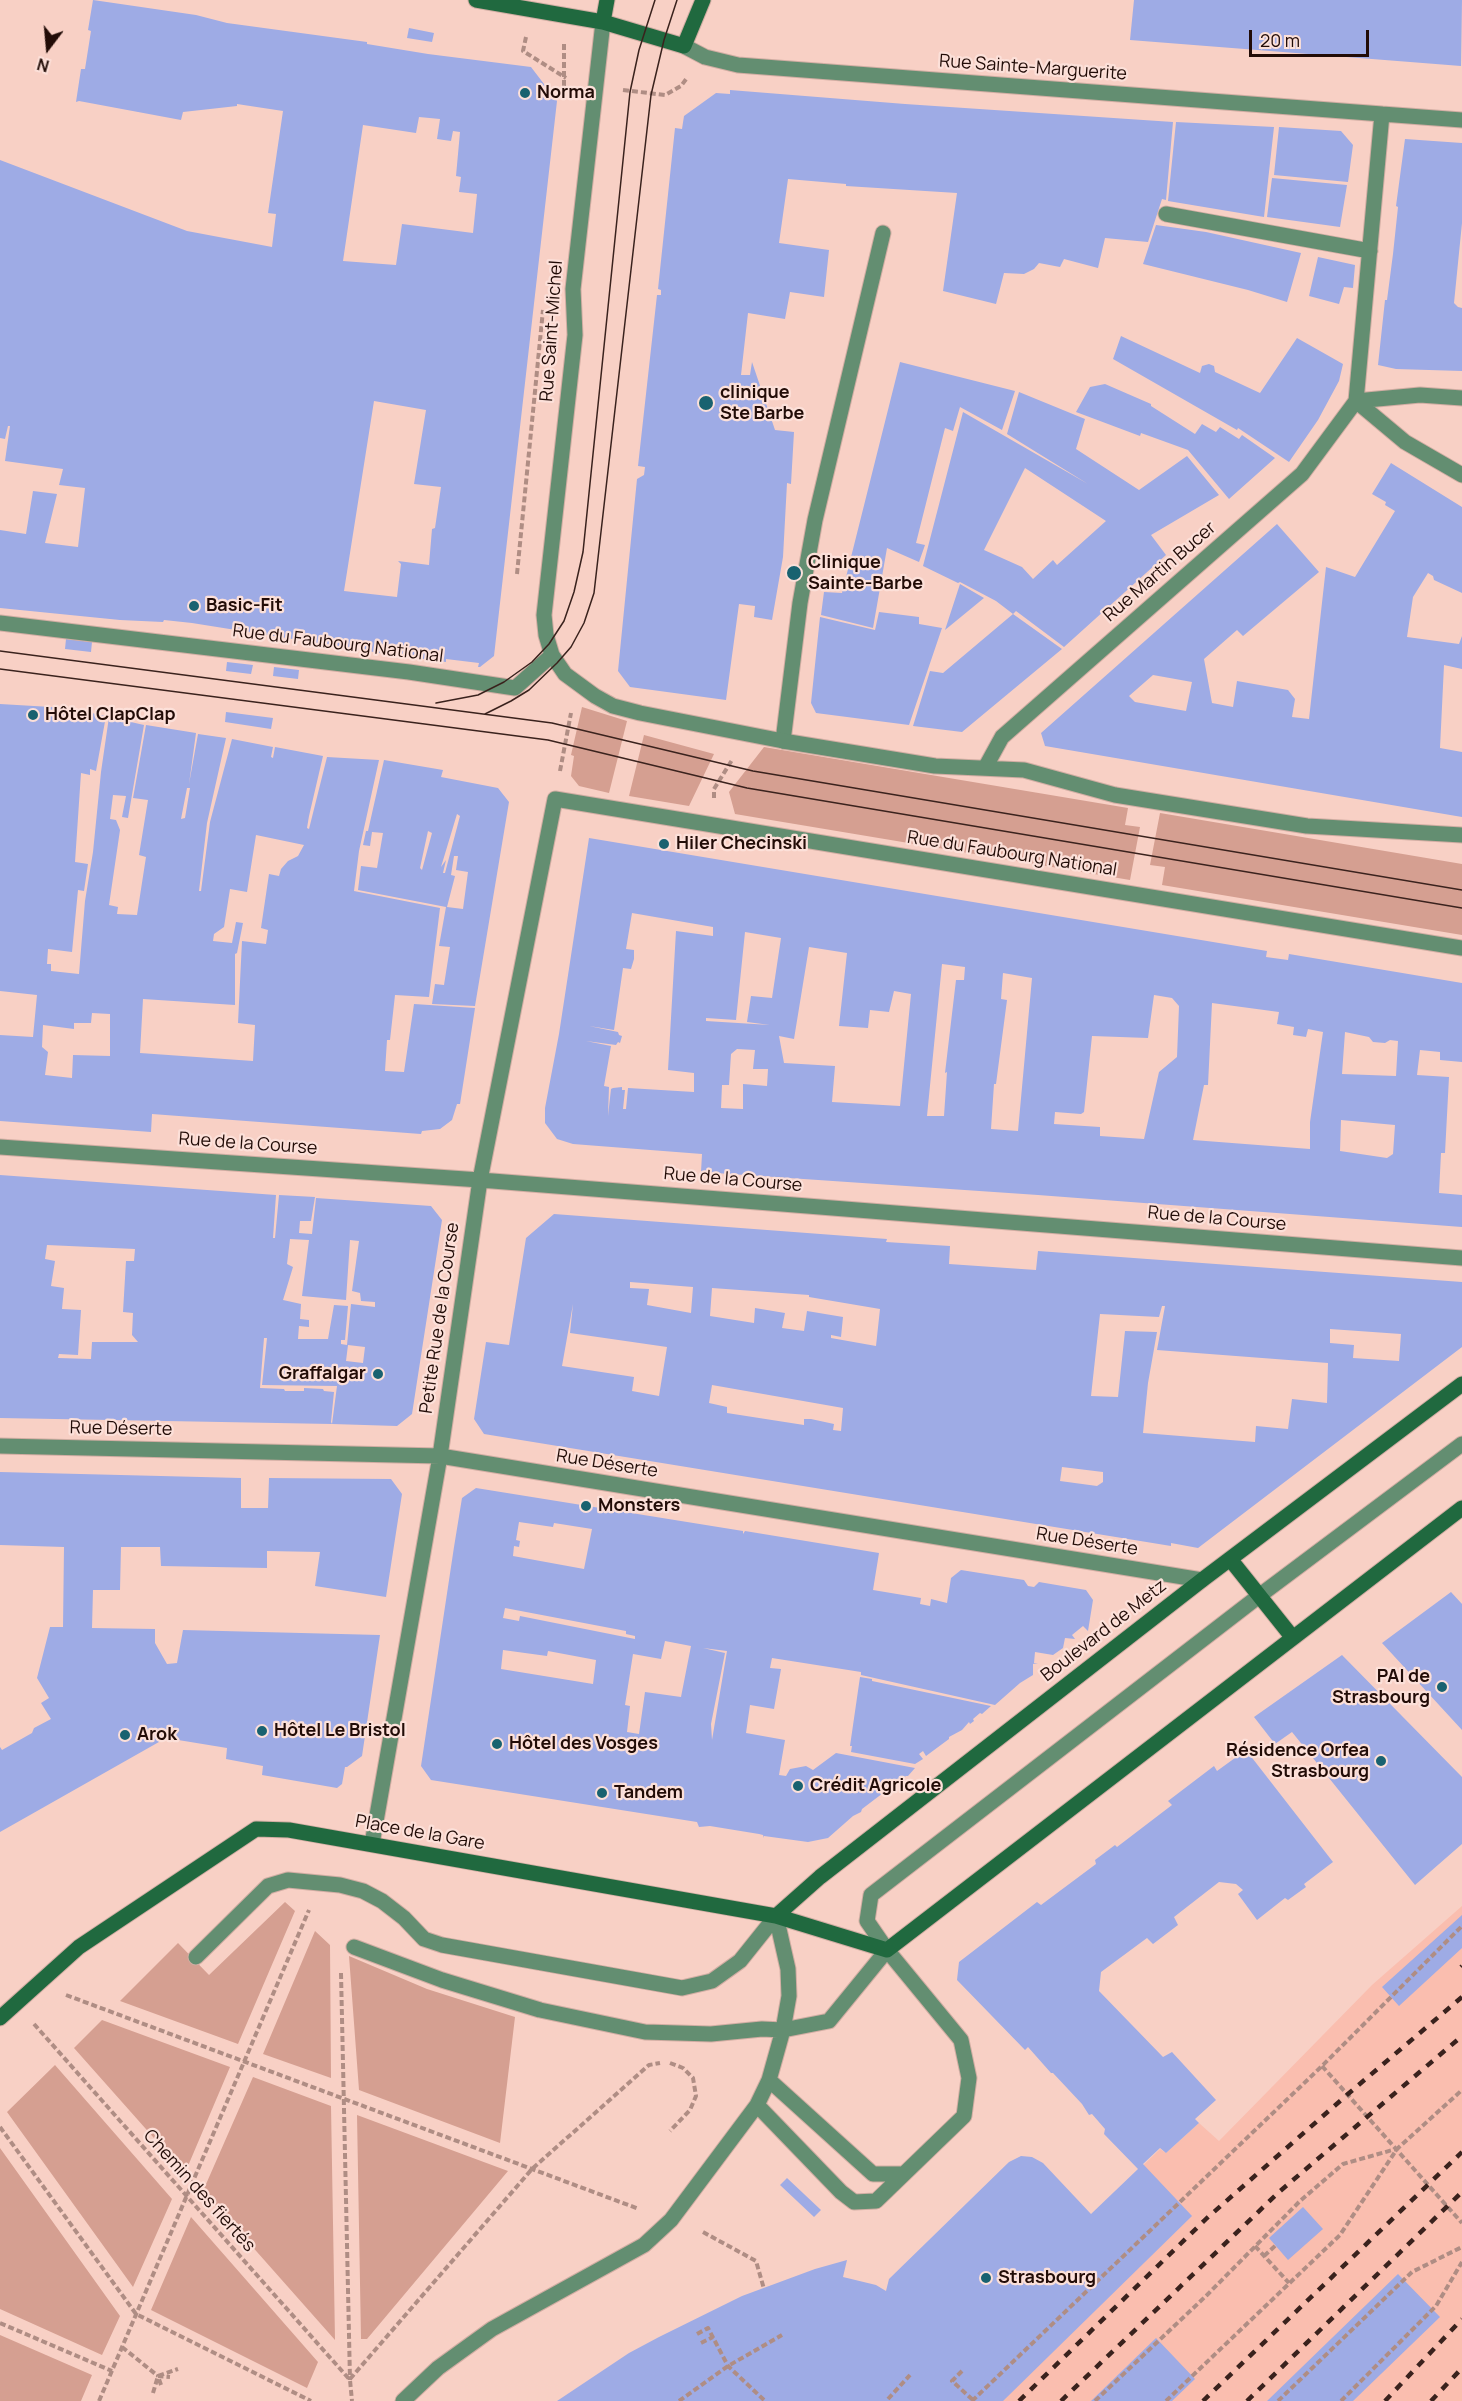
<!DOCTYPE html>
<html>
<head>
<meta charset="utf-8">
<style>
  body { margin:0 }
  #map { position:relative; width:1462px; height:2401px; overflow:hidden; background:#f8d0c5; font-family:Manrope,sans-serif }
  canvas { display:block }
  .north { position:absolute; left:18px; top:18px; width:60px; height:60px; -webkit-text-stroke:4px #fce0d9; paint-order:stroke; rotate:196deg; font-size:16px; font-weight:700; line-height:24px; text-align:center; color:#220c07 }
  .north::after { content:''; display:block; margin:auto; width:21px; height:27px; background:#220c07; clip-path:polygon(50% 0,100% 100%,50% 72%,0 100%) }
  .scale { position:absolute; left:1249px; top:30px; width:120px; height:27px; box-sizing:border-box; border:3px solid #220c07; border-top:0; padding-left:8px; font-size:18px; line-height:21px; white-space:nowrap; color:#220c07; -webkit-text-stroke:4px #fce0d9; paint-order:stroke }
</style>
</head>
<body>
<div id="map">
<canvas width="1462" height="2401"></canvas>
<div class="north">N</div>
<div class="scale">20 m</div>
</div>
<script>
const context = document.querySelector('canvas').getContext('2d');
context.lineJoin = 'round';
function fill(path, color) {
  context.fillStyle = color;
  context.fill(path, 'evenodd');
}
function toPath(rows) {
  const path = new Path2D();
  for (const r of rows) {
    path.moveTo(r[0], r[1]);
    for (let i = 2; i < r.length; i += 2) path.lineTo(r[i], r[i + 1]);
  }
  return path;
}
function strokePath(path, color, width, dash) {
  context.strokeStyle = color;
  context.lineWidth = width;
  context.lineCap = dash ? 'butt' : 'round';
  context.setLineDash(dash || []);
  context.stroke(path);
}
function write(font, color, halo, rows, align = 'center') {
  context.font = font + ' Manrope,sans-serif';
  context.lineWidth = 4.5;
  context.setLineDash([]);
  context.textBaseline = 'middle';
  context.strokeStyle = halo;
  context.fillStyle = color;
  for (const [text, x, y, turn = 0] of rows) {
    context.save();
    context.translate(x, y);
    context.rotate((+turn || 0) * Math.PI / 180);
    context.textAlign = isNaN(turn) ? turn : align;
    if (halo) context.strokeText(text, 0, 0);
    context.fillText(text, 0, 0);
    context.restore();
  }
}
fill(toPath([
  [1462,1906,1462,2401,901,2401,1160,2149,1166,2153,1199,2123,1219,2141,1372,1985]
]), '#fabeaf');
fill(toPath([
  [582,707,627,721,609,793,579,786,571,776,574,756,571,755],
  [644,735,714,754,689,806,629,796],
  [764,747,1128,808,1125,825,1140,827,1130,880,735,814,729,792],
  [1160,813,1462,864,1462,935,1162,885,1165,867,1150,865],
  [285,1902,295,1911,238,2044,120,2001,178,1943,209,1975],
  [315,1931,330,1945,331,2078,263,2054],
  [349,1956,427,1989,515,2017,500,2143,359,2090],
  [102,2020,230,2067,185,2173,74,2048],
  [55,2065,172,2199,133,2287,7,2112],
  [253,2077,331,2106,335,2340,203,2191],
  [357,2115,508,2171,367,2339,361,2339],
  [0,2148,120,2316,102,2355,0,2309],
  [191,2217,318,2362,307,2388,151,2310],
  [0,2335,92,2375,81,2401,0,2401]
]), '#d59f91');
fill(toPath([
  [93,0,196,15,227,23,367,42,367,44,428,54,531,67,557,101,494,656,480,667,478,667,479,663,446,659,446,662,380,653,192,623,164,620,163,622,120,620,0,608,0,530,26,534,33,491,57,494,45,543,78,547,85,488,59,485,63,469,5,461,10,426,8,426,5,439,0,438,0,160,187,231,272,247,276,214,268,213,283,111,237,104,237,106,183,112,181,120,79,101,76,102,81,69,85,69,91,31,88,30],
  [419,117,440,119,437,139,451,141,453,131,460,132,456,176,461,177,459,192,477,194,473,233,402,224,396,265,343,261,363,125,416,133],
  [374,401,426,410,414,484,441,487,435,528,432,529,429,565,398,561,401,564,397,597,344,591],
  [1134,0,1462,0,1461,66,1130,40],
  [409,28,434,33,432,42,407,38],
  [730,90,905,104,1173,122,1166,200,1162,199,1148,242,1105,238,1098,268,1064,259,1060,267,1039,263,1034,269,1024,274,1004,273,996,304,943,291,957,193,846,186,846,184,788,179,779,243,829,250,824,297,790,292,785,319,748,313,741,375,750,375,752,362,775,430,794,432,791,484,787,483,783,557,772,620,754,617,755,606,739,604,726,700,630,687,618,671,637,479,644,475,645,467,638,466,657,295,661,295,661,290,658,289,675,128,682,129,684,116,716,93,730,94],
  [1176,122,1274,127,1264,217,1168,201],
  [1279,127,1341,131,1353,145,1348,182,1274,175],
  [1405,139,1462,143,1462,223,1454,303,1458,307,1462,308,1462,371,1396,369,1378,365,1385,300,1387,300,1393,254,1398,207,1396,206],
  [1272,178,1347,185,1340,227,1267,217],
  [1156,225,1206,232,1301,253,1287,302,1248,290,1143,264],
  [1318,257,1355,265,1353,288,1344,287,1339,304,1309,296],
  [1121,336,1200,373,1202,366,1209,364,1214,366,1215,372,1260,393,1297,338,1343,364,1339,381,1318,420,1289,462,1238,428,1237,430,1113,359],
  [900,362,1015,391,1002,430,960,407,953,431,945,428,916,543,925,545,919,562,887,548,873,628,821,615,824,592,842,593],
  [1105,384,1151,404,1151,406,1195,434,1202,424,1216,432,1220,427,1239,439,1242,435,1275,458,1229,499,1188,450,1141,433,1140,436,1076,412,1090,387],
  [1019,392,1085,419,1076,449,1139,490,1187,456,1219,495,1151,535,1166,555,1064,647,1016,611,1013,614,1062,649,962,732,913,726,930,671,943,673,1013,614,996,601,960,582,958,583,923,566,963,412,1088,484,1007,434],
  [1025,468,1106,521,1057,565,1053,560,1033,579,1022,567,984,550],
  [1391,463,1462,507,1462,593,1434,580,1433,576,1428,573,1413,597,1407,637,1459,644,1462,636,1462,669,1444,665,1440,748,1462,752,1462,817,1045,746,1041,733,1277,524,1319,572,1243,636,1237,630,1204,659,1212,703,1233,707,1237,681,1288,690,1295,699,1292,717,1309,719,1326,567,1355,577,1395,511,1385,505,1386,502,1372,494],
  [1153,675,1192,682,1186,711,1135,702,1129,696],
  [960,584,984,598,945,630],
  [879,612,919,617,919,624,942,628,909,725,816,713,811,703,820,617,875,630],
  [66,639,92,642,91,652,65,649],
  [227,662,253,665,251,674,226,671],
  [274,667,299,670,298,679,273,676],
  [0,704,68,708,106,716,96,771,90,769,90,775,81,773,75,862,88,864,84,891,78,890,72,952,48,949,47,964,51,964,51,971,79,974,85,901,93,852,101,772,109,717,144,725,128,818,122,817,126,796,113,795,110,819,116,820,120,830,109,905,118,907,117,914,137,915,146,857,139,855,148,800,133,798,146,725,196,733,189,784,198,734,226,738,207,823,199,891,201,891,210,822,232,739,273,747,271,757,273,758,275,747,323,756,309,816,307,828,309,829,327,757,379,760,359,851,354,891,440,908,429,997,395,995,390,1040,387,1040,385,1071,404,1072,414,1004,475,1008,460,1104,457,1104,452,1120,440,1129,422,1131,421,1134,152,1114,151,1132,0,1121,0,1035,33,1037,37,995,0,991],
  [187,788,190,788,185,818,181,819],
  [256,835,304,845,298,856,288,861,281,869,279,876,269,874,261,928,268,930,266,944,242,941,238,1023,255,1025,253,1061,140,1053,143,999,235,1005,235,954,237,953,243,923,236,922,232,943,213,941,214,934,224,927,230,889,247,892],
  [92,1013,110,1014,110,1056,73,1055,72,1078,45,1075,48,1052,42,1047,43,1025,74,1029,74,1023,91,1023],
  [226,712,273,718,271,729,225,722],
  [384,760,443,770,441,777,498,788,509,802,475,1006,432,1004,435,984,444,985,450,947,439,946,446,907,358,890,361,866,377,868,383,833,372,832,370,846,363,845,366,831,368,831],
  [457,814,460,816,445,873,443,873,446,860,441,867],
  [428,831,432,833,422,870,420,868],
  [454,856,458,856,456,870,468,872,463,909,447,907,455,876,451,875],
  [589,838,1267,951,1266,957,1288,960,1289,954,1462,983,1462,1062,1440,1060,1440,1052,1420,1050,1417,1075,1449,1077,1445,1153,1441,1153,1439,1193,1462,1195,1462,1227,1038,1195,701,1172,702,1154,573,1144,557,1139,545,1123,545,1108,559,1034],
  [632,913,713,927,713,936,676,931,668,1070,694,1073,694,1092,628,1088,626,1109,623,1109,625,1090,622,1090,622,1087,613,1088,611,1089,608,1116,609,1087,604,1086,611,1046,586,1041,616,1045,618,1042,620,1043,622,1036,619,1035,618,1032,589,1026,614,1030,623,968,631,969,634,959,634,950,626,949],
  [745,932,781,938,772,998,751,996,747,1022,770,1025,706,1021,706,1018,736,1020],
  [809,947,847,953,839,1026,868,1028,870,1010,889,1012,894,991,911,994,900,1106,832,1102,835,1066,784,1063,779,1036,794,1039],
  [942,964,965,967,964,980,956,980,945,1073,947,1072,944,1116,927,1116],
  [1003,973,1032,978,1018,1131,991,1129,994,1084,996,1084,1007,1000,1001,999],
  [1154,995,1172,998,1179,1006,1177,1057,1159,1072,1144,1139,1100,1136,1100,1127,1054,1124,1055,1112,1081,1114,1084,1112,1092,1036,1148,1038],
  [1212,1003,1279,1012,1277,1024,1294,1027,1293,1035,1306,1037,1308,1029,1323,1032,1310,1122,1310,1149,1193,1140,1204,1085,1208,1085],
  [1345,1032,1369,1037,1373,1042,1385,1043,1390,1040,1398,1041,1396,1076,1342,1074],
  [737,1049,755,1050,753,1069,768,1069,767,1086,743,1084,743,1109,721,1108,722,1085,729,1085,731,1054],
  [1341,1120,1395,1125,1393,1154,1387,1158,1340,1151],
  [0,1175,276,1195,273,1238,275,1238,279,1195,315,1197,311,1221,300,1221,299,1233,312,1234,316,1198,431,1206,442,1220,412,1414,397,1426,332,1424,337,1386,262,1385,267,1338,264,1338,260,1388,284,1389,285,1391,304,1391,304,1388,323,1389,324,1391,334,1392,331,1422,332,1424,0,1418],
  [290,1239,309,1240,302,1296,346,1300,350,1240,359,1241,352,1291,360,1293,361,1301,375,1302,375,1307,351,1304,347,1345,341,1344,341,1340,345,1340,348,1306,334,1305,328,1339,298,1339,299,1326,309,1327,309,1320,300,1319,301,1304,283,1300,293,1267,287,1264],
  [47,1245,135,1249,134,1261,126,1261,123,1312,133,1313,132,1335,138,1342,92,1342,91,1359,58,1358,59,1354,78,1355,81,1310,62,1309,64,1288,51,1286,55,1261,45,1259],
  [348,1345,365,1347,363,1363,346,1361],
  [554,1214,887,1239,886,1242,950,1246,949,1264,1036,1270,1038,1251,1462,1282,1462,1347,1198,1548,1171,1543,1171,1546,484,1434,474,1419,486,1342,509,1345,526,1238],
  [630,1282,693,1287,691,1313,647,1305,649,1289,630,1288],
  [712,1288,809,1295,809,1297,880,1309,876,1346,831,1338,831,1335,841,1337,843,1317,807,1311,804,1331,782,1328,785,1313,755,1308,754,1323,710,1316],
  [573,1304,570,1333,667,1347,659,1396,632,1391,634,1377,562,1366],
  [1162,1306,1165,1306,1157,1350,1328,1363,1327,1403,1292,1399,1288,1429,1256,1426,1255,1442,1143,1433,1148,1383,1157,1332,1125,1331,1118,1397,1091,1396,1100,1314,1159,1317],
  [1330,1329,1401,1334,1399,1361,1353,1358,1354,1345,1330,1343],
  [712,1385,843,1408,841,1431,833,1430,834,1424,811,1419,804,1419,804,1425,727,1413,727,1407,709,1403],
  [1062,1467,1103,1472,1103,1482,1097,1486,1060,1481],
  [0,1472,241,1478,241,1508,268,1508,269,1478,391,1479,402,1494,386,1597,315,1586,320,1552,267,1551,267,1568,161,1566,160,1547,121,1547,120,1590,93,1590,92,1628,155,1629,155,1643,167,1664,177,1663,183,1630,380,1635,362,1756,347,1767,345,1767,342,1784,337,1788,262,1775,263,1766,226,1759,227,1748,166,1738,0,1832,0,1747,2,1750,32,1733,34,1728,51,1719,41,1703,49,1698,37,1678,50,1627,63,1627,64,1547,0,1545],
  [476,1488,743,1531,743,1534,745,1531,879,1553,873,1590,921,1598,920,1604,930,1606,931,1599,947,1603,951,1578,961,1570,1024,1580,1028,1586,1034,1587,1039,1582,1086,1590,1093,1600,1088,1631,1083,1626,1072,1635,1075,1639,1065,1638,1063,1648,1053,1655,1035,1652,1034,1663,1038,1663,1033,1664,1033,1675,1020,1683,995,1705,861,1675,861,1672,772,1658,770,1668,781,1669,774,1709,750,1705,746,1733,785,1740,779,1775,786,1776,790,1769,806,1766,813,1770,836,1753,915,1768,908,1776,906,1776,898,1781,899,1784,897,1783,888,1792,887,1790,862,1809,861,1812,853,1816,828,1838,808,1842,764,1836,764,1838,763,1835,759,1834,710,1826,699,1827,697,1822,431,1780,421,1766,454,1547,462,1498],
  [519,1522,553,1527,554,1523,592,1529,584,1569,513,1556,514,1546,519,1547,520,1541,516,1540],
  [505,1608,626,1631,626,1634,635,1636,635,1639,520,1616,519,1621,503,1618],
  [665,1641,691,1646,681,1697,645,1692,639,1734,627,1732,630,1706,625,1705,633,1654,661,1659],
  [703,1648,727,1651,712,1740,711,1724,725,1653],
  [503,1650,547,1656,548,1651,596,1660,593,1684,501,1669],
  [1451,1592,1462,1604,1462,1730,1382,1643],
  [1342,1655,1462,1777,1462,1844,1415,1885,1292,1732,1275,1744,1254,1717],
  [860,1677,872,1679,872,1681,991,1706,982,1714,980,1713,973,1719,974,1721,970,1724,969,1722,962,1730,949,1737,949,1739,926,1756,923,1751,919,1754,923,1759,915,1764,851,1752,852,1746,850,1746],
  [1246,1750,1333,1862,1304,1884,1306,1887,1288,1900,1285,1898,1257,1920,1238,1894,1243,1890,1236,1884,1219,1882,1174,1917,1178,1925,1153,1944,1147,1938,1101,1972,1099,1991,1163,2057,1172,2052,1216,2100,1195,2119,1199,2123,1166,2153,1160,2148,1143,2164,1192,2216,1003,2401,557,2401,629,2353,659,2337,742,2296,815,2269,847,2260,843,2277,876,2285,886,2291,889,2279,1009,2162,1021,2156,1032,2157,1043,2163,1091,2214,1138,2169,1104,2134,1105,2129,1092,2114,1089,2115,1082,2104,1053,2073,1051,2073,1028,2047,1025,2050,957,1980,959,1962,1037,1902,1041,1905,1096,1864,1095,1860,1115,1845,1117,1847,1172,1805,1168,1801,1214,1766,1217,1771],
  [1462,1915,1462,1948,1399,2006,1382,1987],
  [787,2178,821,2210,814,2217,780,2185],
  [1303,2207,1323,2229,1288,2260,1269,2238],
  [1398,2274,1440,2317,1353,2401,1267,2401],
  [1156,2338,1195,2379,1172,2401,1091,2401]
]), '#9eabe5');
const lane = toPath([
  [783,741,800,603,815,520,883,233],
  [354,1947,442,1980,540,2010,645,2032,711,2034,762,2029,783,2030,829,2021,887,1950],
  [196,1957,268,1886,288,1880,340,1885,363,1891,382,1901,404,1918,424,1939,442,1945,682,1988,712,1981,740,1961,776,1916],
  [769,2080,873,2174,904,2174],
  [757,2105,841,2192,854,2202,876,2201,964,2116,969,2078,961,2040,887,1950,867,1921,871,1895,1259,1596,1462,1444],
  [403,2401,438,2368,492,2329,644,2245,671,2220,757,2105,769,2080,783,2030,789,1996,788,1969,776,1916]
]);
const street = toPath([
  [603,22,573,289,575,335,544,615,546,635,552,655,565,674,595,696,613,706,640,713,783,741,935,766,1024,770,1115,795,1307,826,1462,835],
  [684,46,705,57,738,65,1382,114,1356,401],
  [1382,114,1462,120],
  [1166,214,1370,251],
  [1356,401,1405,442,1462,475],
  [0,623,409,672,515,688,552,655],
  [985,768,1002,737,1302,474,1356,401,1420,395,1462,398],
  [0,1147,480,1180,1462,1258],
  [0,1446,440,1456,1202,1580],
  [372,1844,440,1456,480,1180,555,799,1462,948]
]);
const secondary = toPath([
  [476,0,603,22,684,46,703,0],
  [603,22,607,0],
  [1230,1559,1293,1638],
  [776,1916,820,1877,1202,1580,1462,1384],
  [0,2018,79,1947,256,1829,289,1830,776,1916,887,1950,1462,1508]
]);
strokePath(lane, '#d1ada3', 17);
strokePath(street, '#d1ada3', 17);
strokePath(secondary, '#d1ada3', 17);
strokePath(toPath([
  [526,37,523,51,566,78],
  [564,44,564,87],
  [623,90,665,95,681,86,687,78],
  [517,574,543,310],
  [560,771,571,713],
  [714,798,714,789,732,760],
  [341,1973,350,2380],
  [66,1995,639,2209],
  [34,2024,350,2380,352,2401],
  [670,2063,683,2068,693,2078,696,2096,690,2110,670,2131],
  [1322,2066,1462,2223],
  [0,2127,136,2314,311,2401],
  [703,2232,756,2261,764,2289],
  [1255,2246,1289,2283],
  [1264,2256,1276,2245],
  [0,2323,112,2371],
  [697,2334,708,2328,728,2366,765,2401],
  [701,2343,713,2337],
  [122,2347,158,2376],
  [962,2371,952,2381,973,2400],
  [350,2379,532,2169,649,2065,660,2063],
  [161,2385,158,2376,170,2377],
  [153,2393,158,2376,178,2369],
  [888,2399,910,2375],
  [99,2401,309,1910],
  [679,2401,728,2366,782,2335],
  [972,2401,1322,2066,1462,1926],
  [1095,2401,1207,2295,1300,2201,1343,2164,1396,2149],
  [1166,2401,1340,2235,1397,2149,1462,2090],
  [1278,2401,1412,2272,1462,2247],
  [1341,2401,1436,2306,1462,2262]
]), '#af8d84', 4, [6, 3]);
strokePath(lane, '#638e71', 15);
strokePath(street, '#638e71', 15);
strokePath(secondary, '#20693f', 15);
strokePath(toPath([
  [0,651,552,723,753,771,1462,890],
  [0,669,548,740,747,788,1462,908],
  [436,703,478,695,504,682,532,662,549,644,564,621,574,592,583,552,630,92,639,50,655,0],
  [485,714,511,701,529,690,557,663,571,647,584,623,594,593,651,95,664,40,677,0]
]), '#3a221d', 1.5);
strokePath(toPath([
  [1461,1967,1462,1966],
  [1019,2401,1207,2218,1348,2094,1462,1997],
  [1061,2401,1279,2192,1462,2036],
  [1203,2401,1462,2152],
  [1247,2401,1462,2192],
  [1385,2401,1462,2319],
  [1431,2401,1462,2368]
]), '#3a221d', 4.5, [8, 8]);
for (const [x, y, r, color] of [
  [525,93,6,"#196270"],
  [706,403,8,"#196270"],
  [794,573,8,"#196270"],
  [194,606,6,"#196270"],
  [33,715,6,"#196270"],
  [664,844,6,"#196270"],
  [378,1374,6,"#196270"],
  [586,1506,6,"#196270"],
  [1442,1687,6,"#196270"],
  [262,1731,6,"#196270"],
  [125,1735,6,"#196270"],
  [497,1744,6,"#196270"],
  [1381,1761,6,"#196270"],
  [798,1786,6,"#196270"],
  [602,1793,6,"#196270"],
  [986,2278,6,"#196270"]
]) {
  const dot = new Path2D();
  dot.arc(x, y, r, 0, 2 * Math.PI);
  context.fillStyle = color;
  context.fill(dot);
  strokePath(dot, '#fce0d9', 2);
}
write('18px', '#220c07', '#fce0d9', [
  ["Rue Sainte-Marguerite",1033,68,4],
  ["Rue Saint-Michel",552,331,-86],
  ["Rue Martin Bucer",1160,572,-41],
  ["Rue du Faubourg National",338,644,7],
  ["Rue du Faubourg National",1012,854,9],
  ["Rue de la Course",248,1144,4],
  ["Rue de la Course",733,1180,5],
  ["Rue de la Course",1217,1219,5],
  ["Petite Rue de la Course",440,1318,-82],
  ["Rue Déserte",121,1429,1],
  ["Rue Déserte",607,1464,9],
  ["Rue Déserte",1087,1542,9],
  ["Boulevard de Metz",1104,1631,-38],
  ["Place de la Gare",420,1833,10],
  ["Chemin des fiertés",199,2191,48]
]);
write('bold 18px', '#220c07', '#fce0d9', [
  ["Norma",537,93],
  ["clinique",720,393],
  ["Ste Barbe",720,414],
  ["Clinique",808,563],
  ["Sainte-Barbe",808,584],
  ["Basic-Fit",206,606],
  ["Hôtel ClapClap",45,715],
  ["Hiler Checinski",676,844],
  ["Graffalgar",366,1374,"right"],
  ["Monsters",598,1506],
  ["PAI de",1430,1677,"right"],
  ["Strasbourg",1430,1698,"right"],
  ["Hôtel Le Bristol",274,1731],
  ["Arok",137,1735],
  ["Hôtel des Vosges",509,1744],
  ["Résidence Orfea",1369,1751,"right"],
  ["Strasbourg",1369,1772,"right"],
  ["Crédit Agricole",810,1786],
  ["Tandem",614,1793],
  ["Strasbourg",998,2278]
], 'left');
</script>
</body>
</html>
